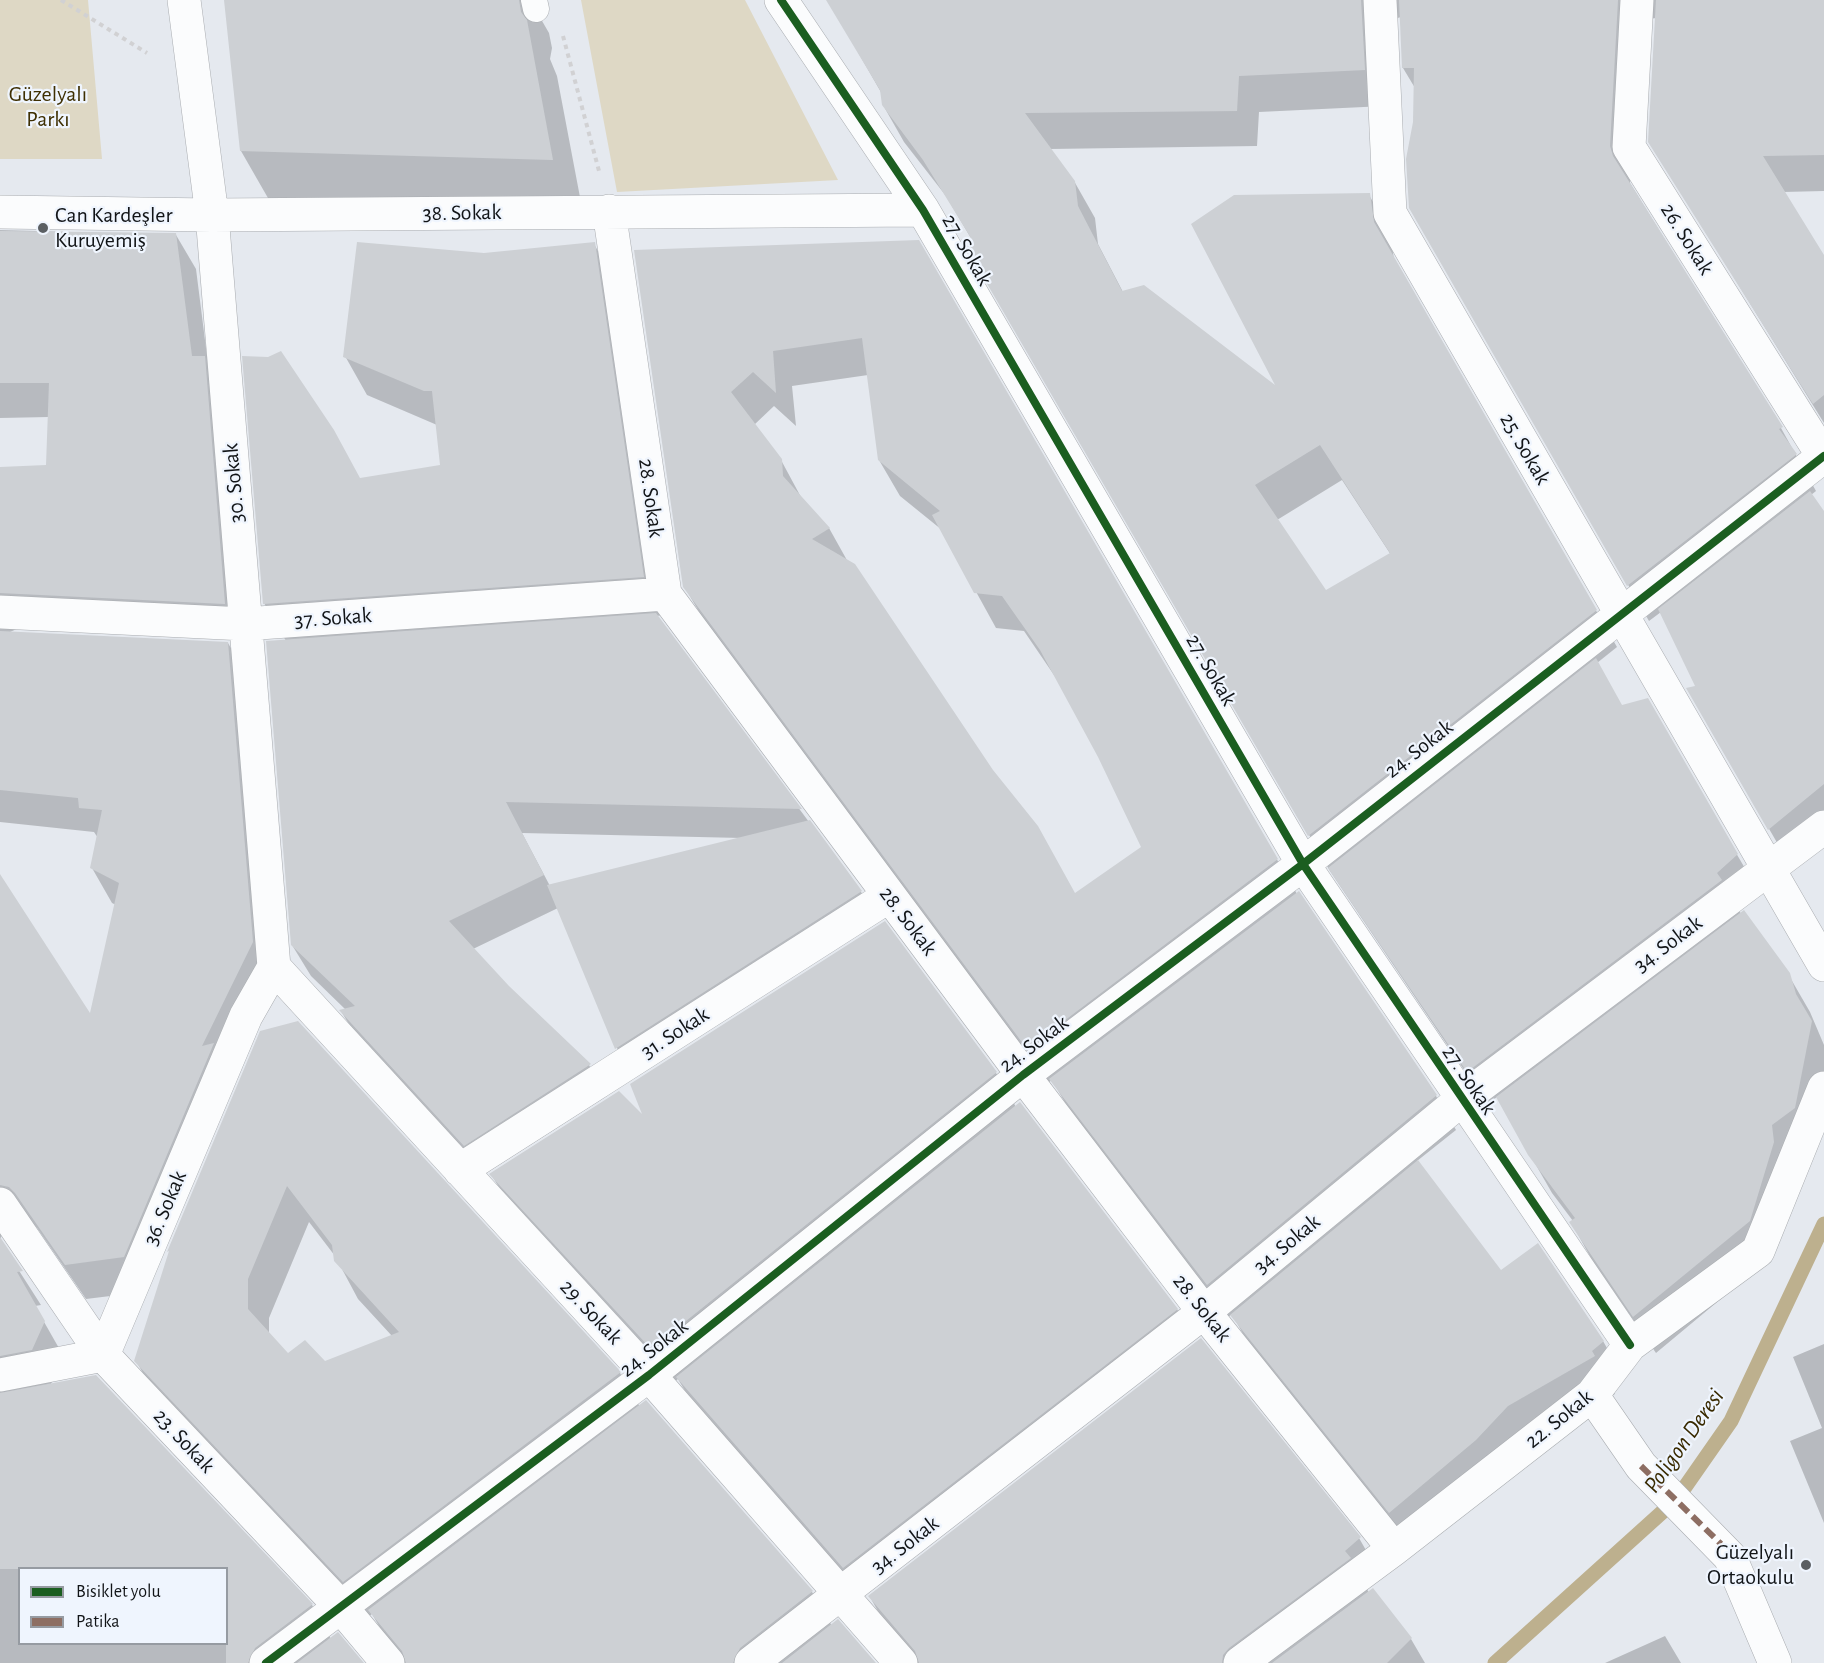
<!DOCTYPE html>
<html>
<head>
<meta charset="utf-8">
<style>
  body { margin:0 }
  #map { position:relative; width:1824px; height:1663px; overflow:hidden; background:#e5e9ef; font-family:"Alegreya Sans",sans-serif }
  canvas { display:block }
  .legend { position:absolute; left:18px; top:1567px; width:210px; height:78px; box-sizing:border-box; background:#eff5fe; border:2px solid #969ba2; margin:0; padding:8px 10px; list-style:none; font-size:18px; color:#111417 }
  .legend li { display:flex; align-items:center; gap:12px; height:30px }
  .legend b { width:30px; border:2px solid #969ba2 }
</style>
</head>
<body>
<div id="map">
<canvas width="1824" height="1663"></canvas>
<ul class="legend">
<li><b style="height:8px;background:#1b5e20"></b>Bisiklet yolu</li>
<li><b style="height:8px;background:#8d6e63"></b>Patika</li>
</ul>
</div>
<script>
const context = document.querySelector('canvas').getContext('2d');
context.lineJoin = 'round';
function fill(path, color) {
  context.fillStyle = color;
  context.fill(path, 'evenodd');
}
function toPath(rows) {
  const path = new Path2D();
  for (const r of rows) {
    path.moveTo(r[0], r[1]);
    for (let i = 2; i < r.length; i += 2) path.lineTo(r[i], r[i + 1]);
  }
  return path;
}
function strokePath(path, color, width, dash) {
  context.strokeStyle = color;
  context.lineWidth = width;
  context.lineCap = dash ? 'butt' : 'round';
  context.setLineDash(dash || []);
  context.stroke(path);
}
function write(font, color, halo, rows, align = 'center') {
  context.font = font + ' "Alegreya Sans",sans-serif';
  context.lineWidth = 4.5;
  context.setLineDash([]);
  context.textBaseline = 'middle';
  context.strokeStyle = halo;
  context.fillStyle = color;
  for (const [text, x, y, turn = 0] of rows) {
    context.save();
    context.translate(x, y);
    context.rotate((+turn || 0) * Math.PI / 180);
    context.textAlign = isNaN(turn) ? turn : align;
    if (halo) context.strokeText(text, 0, 0);
    context.fillText(text, 0, 0);
    context.restore();
  }
}
fill(toPath([
  [0,0,88,0,102,159,0,159],
  [581,0,745,0,838,180,617,192]
]), '#ded8c5');
fill(toPath([
  [226,0,530,0,549,33,552,48,550,59,557,76,583,213,272,205,241,151],
  [828,0,1824,0,1824,191,1783,192,1824,258,1824,423,1650,142,1656,18,1650,19,1638,36,1630,183,1781,428,1816,491,1811,495,1824,513,1824,837,1790,865,1688,689,1697,687,1661,612,1649,621,1410,207,1415,88,1403,68,1401,17,1391,20,1385,106,1259,112,1257,146,1050,149,1074,181,1095,218,1098,244,1123,292,1279,391,1369,195,1390,231,1394,260,1617,647,1597,663,1622,706,1647,700,1757,889,1736,907,1788,974,1810,1012,1824,1045,1824,1103,1770,1258,1656,1353,1592,1260,1571,1222,1573,1221,1552,1193,1497,1097,1487,1104,1330,871,964,240,972,240,946,196,904,142,883,105,882,94],
  [1342,480,1391,555,1326,592,1277,520],
  [0,230,176,235,196,269,208,364,224,392,244,638,21,627,8,633,228,643,248,678,272,977,143,1292,86,1299,37,1228,29,1221,3,1230,0,1241,41,1305,35,1306,64,1357,50,1386,96,1377,312,1605,331,1639,362,1663,0,1663,0,877,91,1017,116,905,112,903,92,868,98,838,94,832,0,822,0,469,47,466,49,417,0,418],
  [20,1568,226,1568,226,1644,20,1644],
  [918,242,1297,894,1436,1096,1456,1130,1417,1161,1501,1272,1603,1341,1624,1378,1612,1388,1615,1394,1529,1443,1412,1549,1253,1352,1232,1314,1227,1318,1071,1113,1052,1080,1048,1083,705,622,684,586,635,251],
  [868,375,879,460,900,496,942,530,996,628,1024,631,1056,678,1099,757,1143,847,1075,894,848,562,829,528,802,499,781,460,754,425,774,406,796,426,792,386],
  [594,244,616,283,665,615,656,616,861,892,878,920,633,1076,617,1048,558,908,473,949,507,987,589,1065,607,1096,482,1176,359,1041,341,1011,346,1010,311,976,292,945,286,641,264,603,360,479,442,466,437,425,367,395,345,356,484,254],
  [522,833,742,838,550,886],
  [297,1022,620,1373,640,1407,646,1402,812,1592,832,1626,874,1663,405,1663,390,1645,372,1614,366,1619,158,1399,136,1361,170,1254,169,1252,261,1032],
  [309,1222,335,1256,358,1299,392,1336,324,1363,287,1355,269,1335,269,1318],
  [996,1073,1016,1107,1177,1309,1193,1338,860,1596,694,1406,678,1379,672,1384,512,1209,491,1174,647,1120],
  [1824,1344,1824,1523,1790,1441,1822,1428,1793,1357],
  [1359,1538,1379,1573,1365,1585,1369,1593,1373,1590,1411,1639,1425,1663,916,1663,889,1631,870,1597],
  [1665,1636,1681,1663,1605,1663]
]), '#0003');
strokePath(toPath([
  [1495,1663,1669,1506,1685,1487,1731,1421,1824,1224]
]), '#bdb08e', 15);
fill(toPath([
  [224,0,519,0,521,12,527,20,553,160,240,151],
  [826,0,1361,0,1365,70,1239,76,1237,111,1025,113,1075,181,1078,206,1122,291,1144,285,1275,385,1191,224,1234,195,1370,193,1374,222,1597,610,1308,836,961,239,971,238,923,160,882,105,880,90],
  [1320,445,1390,553,1326,590,1255,485],
  [1399,0,1618,0,1610,146,1613,156,1783,427,1779,429,1797,454,1627,586,1409,208,1406,159,1413,122,1414,68,1402,68],
  [1656,0,1824,0,1824,155,1763,156,1824,255,1824,395,1813,404,1648,142],
  [0,231,176,233,192,356,205,356,225,604,0,593,0,467,46,465,49,383,0,383],
  [919,240,1278,859,1027,1049,683,587,634,250],
  [862,338,878,460,940,511,932,515,974,593,1002,596,1040,650,1098,757,1141,847,1075,893,1038,826,993,770,855,564,812,539,830,528,783,476,782,459,731,392,753,372,776,393,773,351],
  [357,242,484,253,595,242,644,577,263,604,242,356,268,357,281,351,334,430,360,478,440,465,432,391,424,391,343,357],
  [1810,491,1824,511,1824,784,1768,830,1686,688,1695,686,1658,609],
  [656,613,802,809,506,802,544,875,449,921,509,986,591,1064,464,1146,339,1010,355,1006,291,945,266,641],
  [0,631,228,642,253,942,202,1046,214,1043,124,1257,65,1265,15,1193,9,1187,0,1185,0,874,90,1013,119,883,90,868,102,810,79,808,78,798,0,790],
  [1596,658,1622,705,1648,698,1738,854,1717,873,1722,880,1467,1072,1328,868],
  [810,820,862,891,615,1049,547,885],
  [1299,891,1437,1095,1207,1285,1049,1079],
  [1744,910,1790,973,1796,994,1812,1021,1795,1108,1772,1125,1774,1142,1750,1221,1633,1317,1569,1222,1575,1218,1528,1155,1496,1097],
  [885,921,997,1072,651,1349,489,1174,619,1091,642,1114,630,1084],
  [298,1021,621,1372,343,1582,134,1361,169,1251,167,1252,260,1031],
  [287,1186,332,1245,334,1261,399,1332,325,1361,305,1340,288,1353,248,1309,248,1279],
  [1020,1102,1178,1309,843,1568,676,1377],
  [1418,1160,1501,1270,1538,1243,1604,1341,1592,1351,1595,1356,1508,1406,1476,1440,1389,1513,1230,1315],
  [0,1237,23,1271,17,1272,45,1321,32,1350,0,1356],
  [1201,1338,1361,1537,1345,1551,1351,1558,1229,1648,1223,1655,1222,1663,919,1663,915,1651,868,1596],
  [96,1375,313,1604,255,1648,248,1663,226,1663,226,1569,0,1569,0,1393],
  [646,1400,813,1591,740,1648,733,1663,406,1663,402,1651,368,1610],
  [1373,1588,1412,1638,1387,1663,1272,1663],
  [838,1619,876,1663,782,1663],
  [338,1632,364,1663,297,1663]
]), '#cdd0d4');
const lane = toPath([
  [534,0,536,9]
]);
const street = toPath([
  [184,0,212,215,274,967],
  [781,0,923,210,1303,864,1630,1345],
  [1380,0,1390,213,1824,965],
  [1637,0,1629,147,1823,456],
  [609,211,665,594,1023,1075,1204,1312,1394,1549],
  [0,212,212,215,923,210],
  [0,612,245,624,665,594],
  [274,967,649,1375,901,1663],
  [460,1170,889,896],
  [0,1204,103,1355,341,1607,388,1663],
  [0,1375,103,1355,246,1016,274,967],
  [1592,1395,1641,1466,1730,1557,1775,1663],
  [266,1663,649,1375,1023,1075,1303,864,1824,456],
  [751,1663,1204,1312,1461,1100,1824,827],
  [1240,1663,1394,1549,1592,1395,1630,1345,1758,1251,1824,1088]
]);
strokePath(lane, '#a9acb0', 27);
strokePath(street, '#a9acb0', 34);
strokePath(toPath([
  [61,0,147,53],
  [563,36,599,171]
]), '#d1d1d3', 4, [4.5, 4.5]);
strokePath(lane, '#fbfcfd', 26);
strokePath(street, '#fbfcfd', 33);
strokePath(toPath([
  [1641,1466,1721,1544]
]), '#8d6e63', 6, [12, 6]);
strokePath(toPath([
  [781,0,923,210,1303,864,1630,1345],
  [266,1663,649,1375,1023,1075,1303,864,1824,456]
]), '#1b5e20', 8);
for (const [x, y, r, color] of [
  [43,228,6,"#5b5f63"],
  [1806,1565,6,"#5b5f63"]
]) {
  const dot = new Path2D();
  dot.arc(x, y, r, 0, 2 * Math.PI);
  context.fillStyle = color;
  context.fill(dot);
  strokePath(dot, '#eff5fe', 2);
}
write('22px', '#3e2f02', '#eff5fe', [
  ["Güzelyalı",48,94],
  ["Parkı",48,119]
]);
write('22px', '#111417', '#eff5fe', [
  ["38. Sokak",462,213,-1],
  ["26. Sokak",1687,239,58],
  ["27. Sokak",967,250,60],
  ["25. Sokak",1525,449,60],
  ["30. Sokak",234,483,-95],
  ["28. Sokak",651,498,82],
  ["37. Sokak",333,618,-4],
  ["27. Sokak",1211,670,60],
  ["24. Sokak",1419,749,-38],
  ["28. Sokak",908,921,53],
  ["34. Sokak",1668,944,-37],
  ["31. Sokak",675,1033,-33],
  ["24. Sokak",1034,1044,-37],
  ["27. Sokak",1469,1080,56],
  ["36. Sokak",165,1208,-67],
  ["34. Sokak",1287,1244,-40],
  ["28. Sokak",1202,1308,52],
  ["29. Sokak",591,1312,47],
  ["24. Sokak",654,1348,-38],
  ["22. Sokak",1559,1419,-39],
  ["23. Sokak",184,1441,47],
  ["34. Sokak",905,1545,-38]
]);
write('22px', '#111417', '#eff5fe', [
  ["Can Kardeşler",55,215],
  ["Kuruyemiş",55,240],
  ["Güzelyalı",1794,1552,"right"],
  ["Ortaokulu",1794,1577,"right"]
], 'left');
write('italic 24px', '#392a00', '#eff5fe', [
  ["Poligon Deresi",1684,1441,-55]
]);
</script>
</body>
</html>
